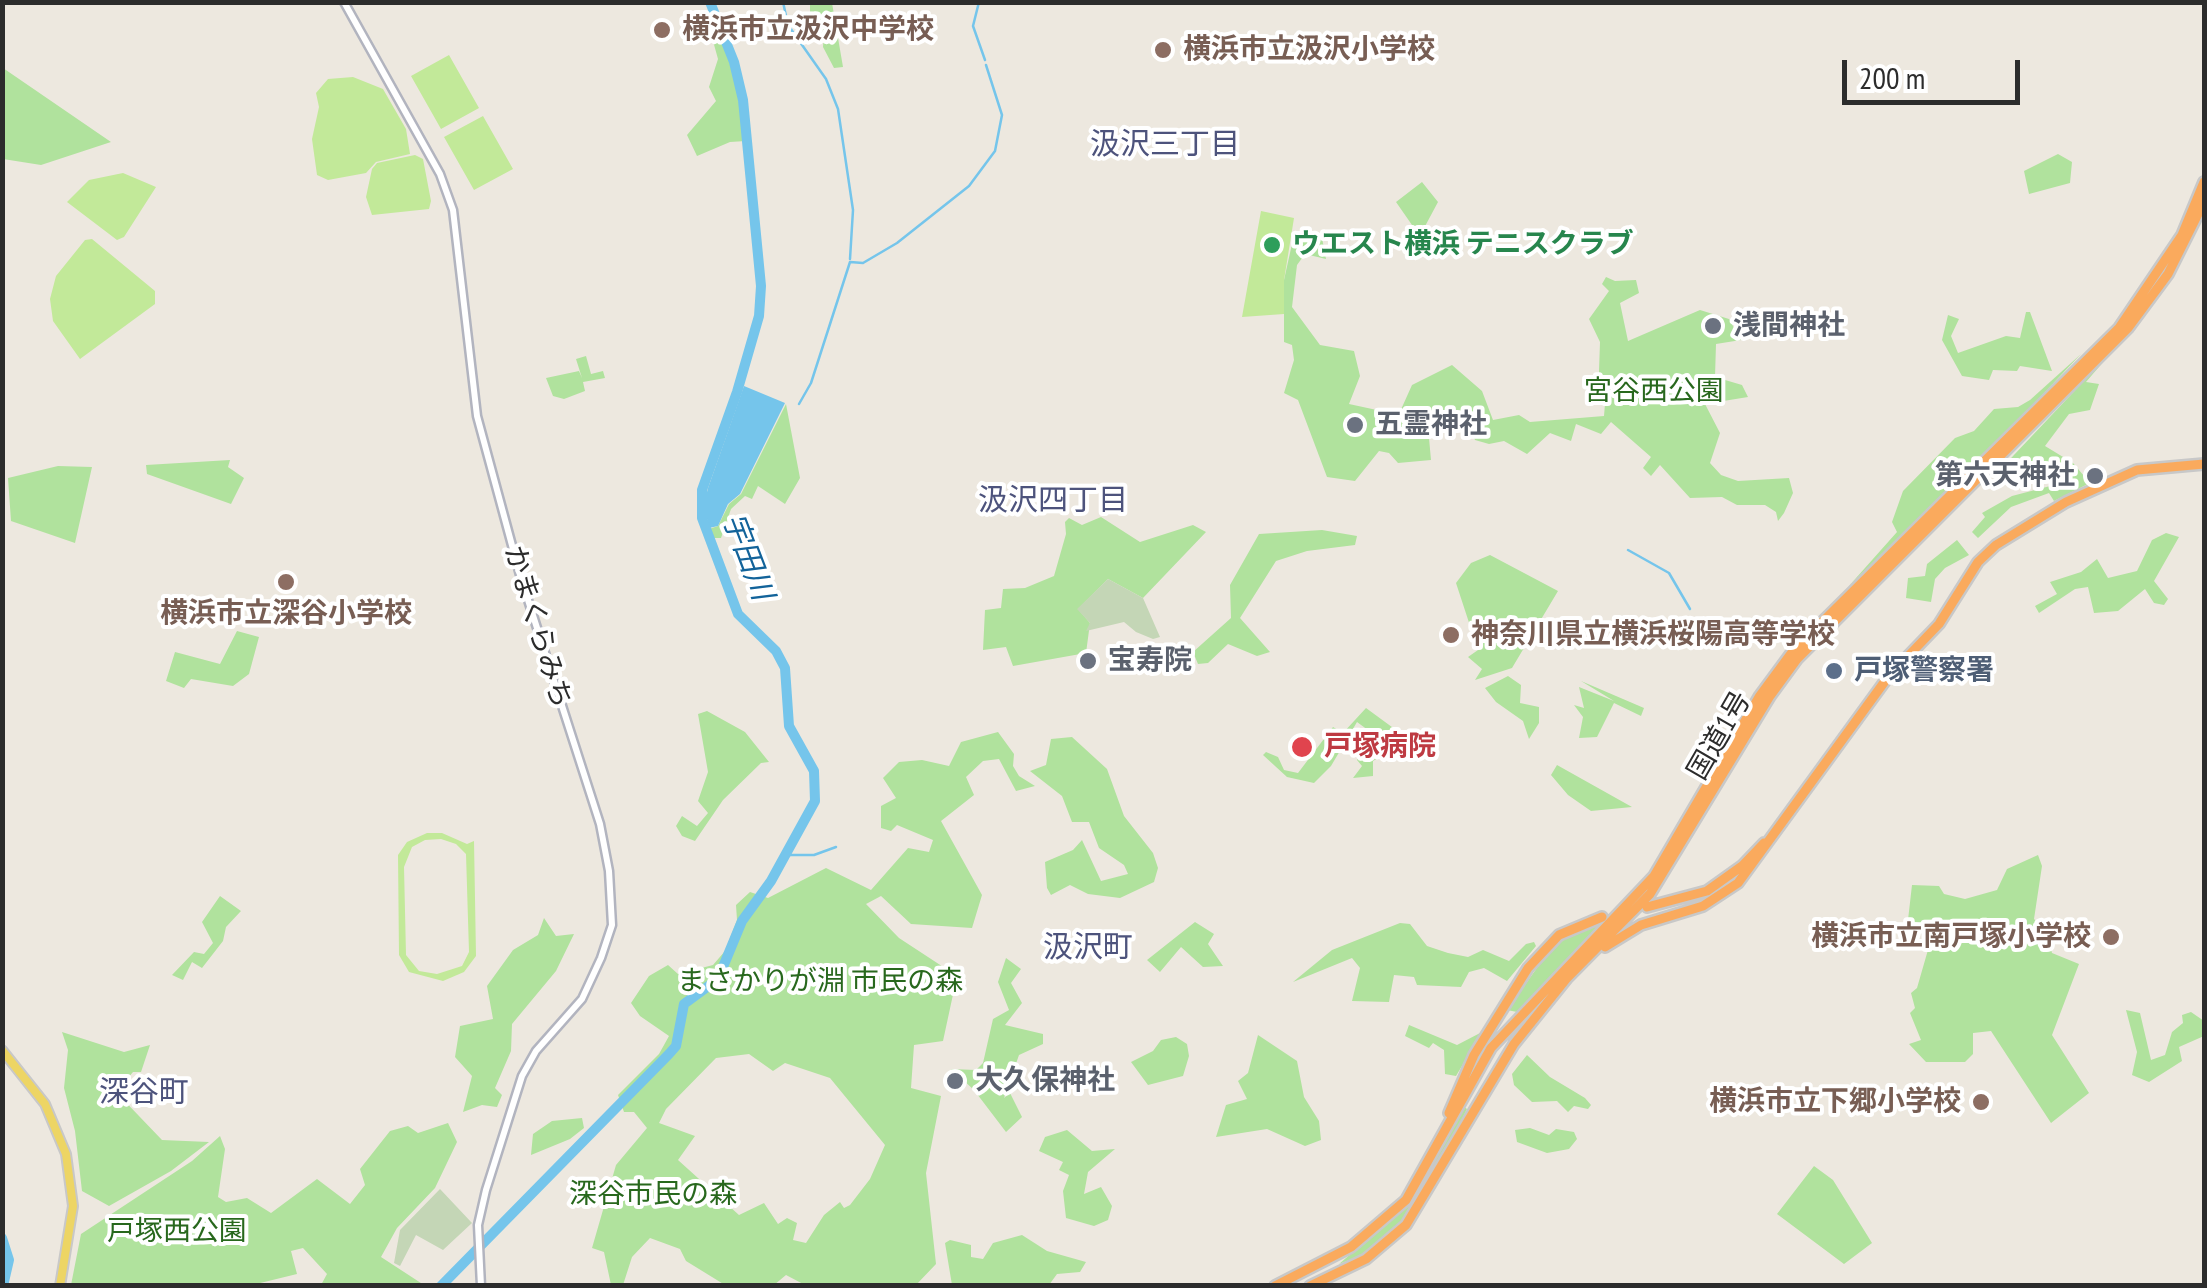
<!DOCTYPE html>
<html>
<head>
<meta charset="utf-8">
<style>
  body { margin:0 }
  #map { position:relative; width:2207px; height:1288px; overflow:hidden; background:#ede8df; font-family:"PT Sans Narrow",sans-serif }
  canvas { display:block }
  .frame { position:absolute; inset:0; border:5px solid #2c2c2c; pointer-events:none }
  .scale { position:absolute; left:1842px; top:60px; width:178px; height:45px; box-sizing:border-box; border:5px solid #2c2c2c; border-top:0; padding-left:12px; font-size:30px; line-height:35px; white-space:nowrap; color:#2c2c2c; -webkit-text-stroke:8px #fff; paint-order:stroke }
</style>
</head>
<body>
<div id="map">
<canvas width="2207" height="1288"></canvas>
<div class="frame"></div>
<div class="scale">200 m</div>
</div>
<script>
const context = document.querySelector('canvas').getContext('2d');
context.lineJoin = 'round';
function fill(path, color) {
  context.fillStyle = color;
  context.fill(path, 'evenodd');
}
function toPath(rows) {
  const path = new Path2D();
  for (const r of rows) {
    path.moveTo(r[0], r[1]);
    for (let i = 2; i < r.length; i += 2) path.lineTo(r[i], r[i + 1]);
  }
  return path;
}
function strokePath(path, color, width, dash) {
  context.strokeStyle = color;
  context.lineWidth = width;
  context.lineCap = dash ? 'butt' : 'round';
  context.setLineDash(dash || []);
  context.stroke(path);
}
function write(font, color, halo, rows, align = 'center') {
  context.font = font + ' "PT Sans Narrow","Noto Sans JP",sans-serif';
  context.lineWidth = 8;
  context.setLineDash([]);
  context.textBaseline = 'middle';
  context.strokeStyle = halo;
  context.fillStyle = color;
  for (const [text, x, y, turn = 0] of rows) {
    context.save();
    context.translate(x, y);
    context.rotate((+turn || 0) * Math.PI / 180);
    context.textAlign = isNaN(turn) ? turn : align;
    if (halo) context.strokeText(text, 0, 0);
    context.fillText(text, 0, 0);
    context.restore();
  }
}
fill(toPath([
  [810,3,832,3,843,67,834,68,823,47,824,31,810,19],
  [720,37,730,53,746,141,730,142,697,156,687,135,716,101,709,87,718,59,713,41],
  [3,68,111,142,41,165,3,159],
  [2058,154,2072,162,2070,183,2029,194,2024,171],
  [1422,182,1438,202,1423,230,1412,225,1396,202],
  [1310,234,1322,238,1326,259,1305,254,1297,265,1292,307,1320,345,1354,351,1360,376,1349,404,1386,412,1380,428,1390,434,1412,385,1452,365,1482,391,1493,420,1519,415,1530,422,1604,416,1605,404,1598,400,1600,342,1589,319,1609,291,1602,284,1606,277,1615,281,1636,280,1639,293,1620,303,1628,341,1700,310,1729,319,1741,340,1716,344,1715,377,1742,385,1748,397,1705,404,1720,433,1710,463,1721,475,1738,481,1789,478,1793,493,1784,513,1778,521,1776,512,1765,505,1737,505,1722,497,1690,498,1660,465,1651,476,1643,468,1651,457,1611,422,1601,434,1576,424,1571,441,1550,433,1527,454,1504,441,1489,444,1475,440,1466,418,1454,415,1438,424,1429,438,1431,460,1398,463,1389,453,1379,451,1355,481,1327,477,1298,400,1284,393,1294,360,1292,345,1284,342,1284,280,1292,244,1300,244],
  [2026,312,2030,312,2052,371,2020,366,2017,371,1993,370,1989,380,1962,376,1942,340,1948,315,1959,319,1951,336,1958,353,2006,336,2020,338],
  [2116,347,2086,382,2099,384,2090,410,2069,414,2045,446,2073,463,2090,483,2054,501,2049,493,2011,507,1978,538,1972,532,1985,517,1982,513,2012,496,2054,485,2050,467,2000,478,1996,474],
  [2081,354,1992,448,1848,587,1897,532,1892,522,1903,491,1955,438,1974,431,1994,409,2018,407,2030,400],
  [586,356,591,374,603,371,605,378,583,382,585,391,564,399,553,396,546,378,579,371,582,378,576,359],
  [786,404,800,478,785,504,758,486,752,499,745,496,731,509,721,538,712,538,709,529,718,526,729,504,741,494],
  [230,460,228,467,244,478,231,504,147,474,146,465],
  [58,466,92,467,75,543,11,521,8,478],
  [1101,517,1140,542,1193,525,1206,532,1143,598,1108,579,1078,609,1090,623,1086,653,1013,666,1006,647,983,650,985,610,1001,608,1003,589,1025,588,1054,576,1066,534,1065,522,1069,518,1082,525],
  [1322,530,1357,536,1355,545,1307,551,1276,561,1240,618,1270,652,1257,656,1228,644,1208,663,1198,664,1193,652,1231,618,1230,585,1259,534],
  [2166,533,2179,537,2154,581,2168,599,2164,605,2154,603,2145,589,2118,611,2094,613,2088,587,2075,589,2039,613,2035,606,2057,594,2050,582,2081,572,2097,559,2108,578,2137,571,2152,540],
  [1957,540,1969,555,1945,568,1935,579,1931,602,1906,598,1908,578,1925,576,1927,564],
  [1490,555,1558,591,1512,668,1475,680,1482,669,1468,657,1478,650,1456,583,1471,563],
  [237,631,259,637,249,674,233,686,191,679,184,688,166,681,175,652,220,664],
  [1508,676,1521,685,1520,703,1539,707,1539,723,1529,739,1523,721,1496,702,1485,688],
  [1581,681,1644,708,1641,716,1614,703,1597,737,1579,738,1583,717,1574,705,1584,708,1579,687,1614,701],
  [1366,708,1396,730,1382,733,1385,754,1373,761,1373,776,1353,778,1362,766,1357,760,1372,733,1357,722,1331,766,1314,783,1287,777,1263,755,1266,752,1278,757,1284,770,1298,773,1333,727,1343,733],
  [707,711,745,732,769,762,761,763,723,800,695,841,682,836,676,826,682,816,697,826,708,813,698,801,708,772,698,714],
  [998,732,1014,754,1013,766,1019,776,1035,786,1016,791,999,759,983,761,966,777,974,795,941,821,982,895,972,928,911,924,881,896,866,904,899,938,957,976,943,1041,914,1045,911,1088,941,1096,926,1173,936,1264,916,1285,805,1285,786,1275,774,1285,725,1285,686,1261,680,1249,650,1238,632,1257,623,1285,611,1285,604,1252,592,1248,616,1165,647,1128,634,1112,624,1112,618,1095,659,1054,669,1036,640,1016,631,1003,649,976,668,965,678,974,713,965,725,951,737,920,736,905,750,892,768,898,826,868,871,890,908,848,929,852,933,840,897,825,891,831,881,828,881,806,896,798,883,778,899,762,922,760,949,766,961,742],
  [749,1054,773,1071,785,1063,830,1078,885,1145,870,1179,850,1205,844,1208,840,1202,824,1215,806,1243,793,1240,797,1223,787,1218,778,1224,764,1203,739,1215,678,1160,695,1136,659,1123,666,1109,716,1058],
  [1072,737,1107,769,1124,816,1153,853,1158,868,1154,882,1120,898,1088,894,1070,885,1051,895,1047,888,1045,862,1073,850,1082,840,1101,881,1128,874,1124,865,1099,848,1089,822,1072,822,1062,796,1030,771,1046,765,1051,739],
  [1557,765,1632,807,1591,811,1568,795,1551,775],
  [2038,855,2042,866,2034,919,2045,930,2052,953,2079,964,2052,1035,2089,1093,2051,1123,1991,1031,1973,1033,1973,1054,1965,1062,1926,1062,1909,1044,1921,1040,1910,1013,1915,1008,1911,993,1917,988,1932,936,1919,923,1908,920,1912,885,1939,886,1944,894,1965,899,1997,890,2007,869],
  [220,896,241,911,226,927,223,941,202,968,192,962,183,980,172,975,194,952,204,954,213,943,202,922],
  [544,918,556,936,574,934,556,971,512,1024,511,1051,495,1088,502,1095,497,1107,482,1105,463,1112,472,1076,455,1057,460,1026,493,1019,487,986,513,950,538,935],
  [1195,922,1214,934,1208,944,1223,966,1203,967,1181,947,1160,972,1147,960],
  [1400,923,1410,924,1427,946,1448,953,1468,957,1483,950,1509,961,1526,944,1534,942,1536,946,1507,981,1484,968,1469,972,1461,987,1417,985,1414,977,1394,975,1389,1002,1352,1001,1360,968,1352,958,1293,982,1332,950],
  [1602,923,1517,1012,1507,1010,1549,951,1573,933],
  [1006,958,1021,969,1011,983,1022,1003,1005,1025,1043,1034,1043,1044,1019,1055,1004,1098,1010,1093,1022,1117,1006,1132,974,1090,951,1069,976,1070,983,1063,993,1019,1009,1010,998,982],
  [2126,1010,2140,1013,2151,1060,2165,1055,2172,1032,2183,1023,2182,1015,2191,1012,2204,1021,2204,1036,2179,1047,2182,1061,2149,1082,2132,1075,2137,1052],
  [1409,1025,1457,1045,1482,1032,1456,1076,1445,1074,1444,1050,1433,1043,1429,1048,1405,1036],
  [62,1032,124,1052,150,1045,141,1072,133,1072,116,1092,162,1140,209,1142,171,1171,109,1206,82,1191,75,1131,64,1088,68,1050],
  [1258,1035,1297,1061,1304,1097,1319,1121,1321,1140,1305,1146,1267,1129,1216,1137,1226,1105,1247,1099,1238,1081,1248,1073],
  [1176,1037,1187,1044,1189,1056,1183,1076,1148,1085,1131,1062,1153,1051,1161,1040],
  [1527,1055,1550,1077,1585,1098,1591,1105,1588,1109,1574,1106,1568,1112,1557,1101,1532,1102,1514,1085,1512,1074],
  [1463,1106,1467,1109,1442,1161,1396,1232,1376,1250,1339,1264,1401,1211],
  [582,1118,584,1128,570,1139,531,1155,533,1134,552,1121],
  [448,1123,457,1142,435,1188,397,1228,381,1257,424,1285,321,1285,327,1274,303,1248,291,1251,297,1274,252,1285,71,1285,81,1234,192,1161,220,1136,225,1149,218,1197,226,1202,247,1198,271,1213,317,1179,350,1204,365,1185,360,1169,390,1131,408,1126,418,1133],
  [1530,1128,1549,1135,1556,1129,1574,1132,1577,1139,1569,1149,1547,1153,1517,1142,1515,1130],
  [1067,1130,1092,1151,1115,1149,1088,1172,1084,1194,1101,1187,1112,1206,1108,1220,1094,1226,1066,1218,1063,1191,1069,1175,1059,1170,1063,1162,1039,1151,1045,1137],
  [1814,1166,1833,1180,1872,1243,1844,1264,1777,1214],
  [1022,1235,1047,1251,1086,1262,1080,1272,1057,1274,1049,1285,952,1285,945,1243,950,1240,971,1245,971,1257,983,1259,993,1243]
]), '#b0e29d');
fill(toPath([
  [1108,579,1143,598,1160,637,1153,639,1136,632,1124,622,1086,631,1090,623,1077,609],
  [440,1189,472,1223,443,1250,416,1235,400,1266,394,1263,400,1230]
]), '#c4d6b6');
fill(toPath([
  [449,55,479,108,441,129,411,76],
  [353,77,383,89,406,129,410,154,376,162,366,173,328,180,317,175,312,139,319,107,316,93,328,79],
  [483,116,513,169,474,190,444,137],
  [415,155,423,159,431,201,429,209,372,215,366,197,372,169,377,163],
  [123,173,156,187,124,237,117,240,67,202,89,180],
  [1261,211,1294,218,1284,280,1284,314,1242,317],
  [92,239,155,291,155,304,80,359,53,321,50,299,56,276,85,240],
  [427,833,442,833,467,844,474,841,476,956,464,972,443,981,409,972,399,955,398,855,407,842],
  [441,839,456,844,466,854,469,952,462,966,437,974,419,971,406,955,404,867,412,847,425,840]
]), '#c2e999');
fill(toPath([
  [744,386,785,403,740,494,728,504,718,526,709,528,704,504,708,488]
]), '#75c5eb');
strokePath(toPath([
  [783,2,788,25,826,79,838,109,853,210,850,259],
  [979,2,973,26,985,60],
  [799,404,811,383,850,262,863,263,897,243,969,186,995,151,1002,115,986,65],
  [1628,550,1669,573,1690,609],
  [786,855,814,855,836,847]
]), '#75c5eb', 2.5);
strokePath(toPath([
  [2,1238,9,1260,3,1286],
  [441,1286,669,1054,676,1046,684,1004,718,979,742,921,771,881,815,801,814,771,789,726,785,668,776,651,738,614,702,518,702,490,737,392,759,316,761,286,743,100,734,62,710,2]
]), '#75c5eb', 10);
const secondary = toPath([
  [344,2,440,174,453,210,477,416,520,575,600,824,609,871,612,925,601,958,582,999,536,1051,522,1076,486,1190,478,1225,481,1286]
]);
const primary = toPath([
  [2,1050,45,1104,66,1154,73,1206,60,1286]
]);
const highway = toPath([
  [1647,907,1707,891,1742,866,1764,843],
  [1605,947,1641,925,1703,906,1738,883,1888,677,1939,624,1978,562,1996,545,2066,502,2137,470,2204,464],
  [1449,1113,1474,1055,1528,968,1559,935,1602,917],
  [1275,1286,1351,1247,1406,1200,1491,1048,1654,876,1759,697,1793,651,2119,328,2182,235,2204,182],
  [1310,1286,1366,1259,1406,1225,1514,1044,1567,978,1650,894,1770,696,1797,659,2128,328,2168,274,2204,202]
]);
strokePath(secondary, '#b2b4bf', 11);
strokePath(primary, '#c8c8c8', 12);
strokePath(highway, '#c8c8c8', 14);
strokePath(secondary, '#fff', 6);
strokePath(primary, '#edd564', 8);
strokePath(highway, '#faaa5d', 9);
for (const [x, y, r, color] of [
  [662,30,10,"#8d6e63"],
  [1163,50,10,"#8d6e63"],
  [1272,245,10,"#2e9e5b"],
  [1713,326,10,"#6b7280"],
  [1355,425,10,"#6b7280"],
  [2095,476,10,"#6b7280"],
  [286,582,10,"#8d6e63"],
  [1451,635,10,"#8d6e63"],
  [1088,661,10,"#6b7280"],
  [1834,671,10,"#5c6f8a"],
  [1302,747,12,"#e0444e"],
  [2111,937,10,"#8d6e63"],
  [955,1081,10,"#6b7280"],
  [1981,1102,10,"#8d6e63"]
]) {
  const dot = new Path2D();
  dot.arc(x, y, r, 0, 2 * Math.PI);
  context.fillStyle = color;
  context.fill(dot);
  strokePath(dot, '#fff', 4);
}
write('bold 28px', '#785e54', '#fff', [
  ["横浜市立汲沢中学校",682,30],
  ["横浜市立汲沢小学校",1183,50],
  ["横浜市立深谷小学校",286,614,"center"],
  ["神奈川県立横浜桜陽高等学校",1471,635],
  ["横浜市立南戸塚小学校",2091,937,"right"],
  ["横浜市立下郷小学校",1961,1102,"right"]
], 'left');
write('bold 28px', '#27864d', '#fff', [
  ["ウエスト横浜 テニスクラブ",1292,245]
], 'left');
write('bold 28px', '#5b616d', '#fff', [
  ["浅間神社",1733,326],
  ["五霊神社",1375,425],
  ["第六天神社",2075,476,"right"],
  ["宝寿院",1108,661],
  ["大久保神社",975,1081]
], 'left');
write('28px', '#28681d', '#fff', [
  ["宮谷西公園",1654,392],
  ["まさかりが淵 市民の森",820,982],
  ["深谷市民の森",653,1195],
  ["戸塚西公園",177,1232]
]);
write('28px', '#2c2c2c', '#fff', [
  ["かまくらみち",537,627,73],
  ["国道1号",1720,736,-60]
]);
write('bold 28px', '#4e5e75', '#fff', [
  ["戸塚警察署",1854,671]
], 'left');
write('bold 28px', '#be3a42', '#fff', [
  ["戸塚病院",1324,747]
], 'left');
write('30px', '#4d537c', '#fff', [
  ["汲沢三丁目",1165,145],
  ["汲沢四丁目",1053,501],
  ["汲沢町",1088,948],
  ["深谷町",144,1093]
]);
write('italic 30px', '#12639a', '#fff', [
  ["宇田川",747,557,69]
]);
</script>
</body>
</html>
